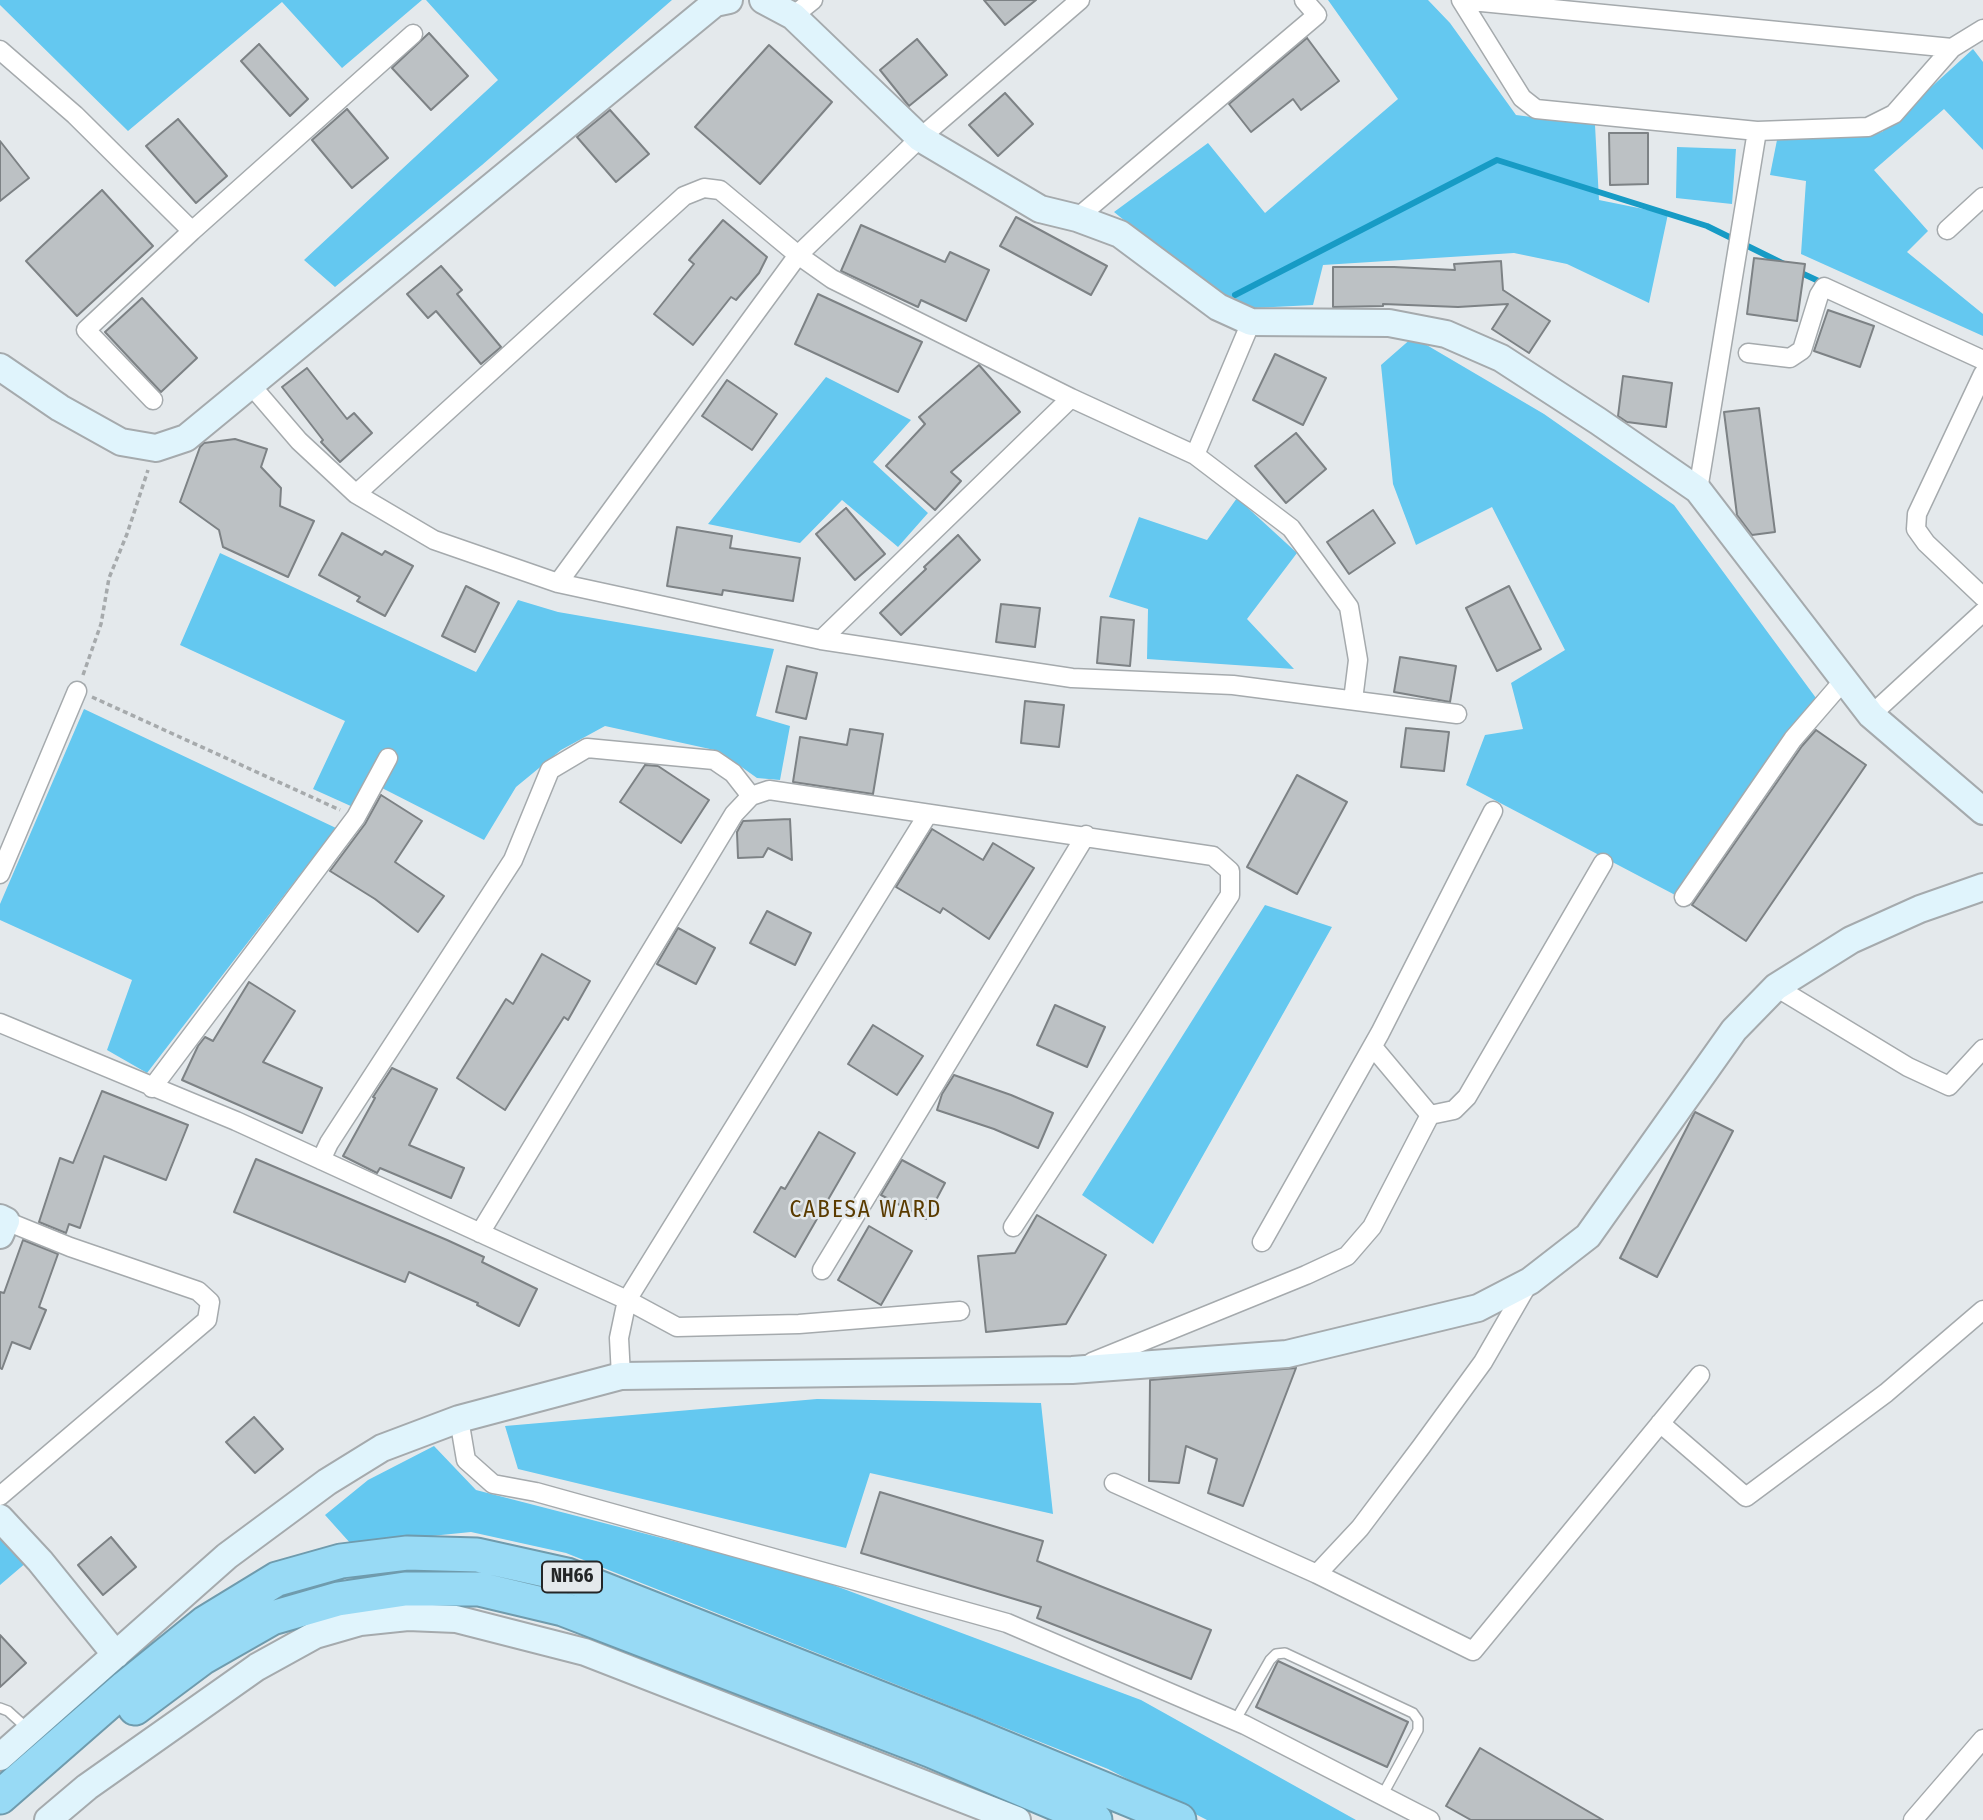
<!DOCTYPE html>
<html>
<head>
<meta charset="utf-8">
<style>
  body { margin:0 }
  canvas { display:block; background:#e4e9ec }
</style>
</head>
<body>
<canvas width="1983" height="1820"></canvas>
<script>
const context = document.querySelector('canvas').getContext('2d');
context.lineJoin = 'round';
function fill(path, color) {
  context.fillStyle = color;
  context.fill(path, 'evenodd');
}
function toPath(rows) {
  const path = new Path2D();
  for (const r of rows) {
    path.moveTo(r[0], r[1]);
    for (let i = 2; i < r.length; i += 2) path.lineTo(r[i], r[i + 1]);
  }
  return path;
}
function strokePath(path, color, width, dash) {
  context.strokeStyle = color;
  context.lineWidth = width;
  context.lineCap = dash ? 'butt' : 'round';
  context.setLineDash(dash || []);
  context.stroke(path);
}
function write(font, color, halo, rows, align = 'center') {
  context.font = font + ' "Fira Sans Condensed",sans-serif';
  context.lineWidth = 5;
  context.setLineDash([]);
  context.textBaseline = 'middle';
  context.strokeStyle = halo;
  context.fillStyle = color;
  for (const [text, x, y, turn = 0] of rows) {
    context.save();
    context.translate(x, y);
    context.rotate((+turn || 0) * Math.PI / 180);
    context.textAlign = isNaN(turn) ? turn : align;
    if (halo) context.strokeText(text, 0, 0);
    context.fillText(text, 0, 0);
    context.restore();
  }
}
fill(toPath([
  [0,0,422,0,342,68,282,2,128,131,0,5],
  [426,0,672,0,482,165,335,287,304,260,498,80],
  [1328,0,1428,0,1450,23,1516,115,1595,125,1599,200,1668,214,1649,303,1567,264,1514,253,1323,265,1313,305,1234,309,1114,212,1208,143,1265,213,1398,99],
  [1973,49,1983,62,1983,150,1944,109,1874,170,1928,231,1907,252,1983,314,1983,336,1801,254,1806,181,1770,175,1778,135,1846,137,1882,132],
  [1677,147,1736,149,1732,204,1676,198],
  [1413,337,1544,414,1674,505,1816,698,1677,896,1466,785,1485,735,1523,729,1511,683,1565,650,1492,507,1416,545,1393,484,1381,365],
  [826,377,911,420,873,462,928,513,898,547,842,500,800,543,708,524],
  [1237,498,1297,553,1247,619,1294,669,1147,659,1148,609,1109,597,1139,517,1207,540],
  [220,553,476,672,518,600,558,612,774,649,756,716,790,726,780,780,757,778,719,751,605,726,561,750,516,787,484,840,382,788,364,812,313,789,345,721,180,645],
  [84,709,336,828,147,1073,107,1050,132,980,0,920,0,904],
  [1265,905,1332,927,1153,1244,1082,1195],
  [817,1399,1041,1403,1053,1514,870,1473,846,1548,518,1469,505,1426],
  [434,1446,476,1490,809,1576,1141,1700,1356,1820,1207,1820,1108,1769,566,1553,471,1532,351,1544,325,1515,368,1480],
  [0,1538,27,1562,0,1585]
]), '#64c8f0');
strokePath(toPath([
  [1797,271,1825,284],
  [1235,295,1497,160,1707,226,1784,264]
]), '#179bc5', 6);
const building = toPath([
  [984,0,1036,0,1005,25,984,0],
  [429,33,468,76,431,110,392,68,429,33],
  [1307,38,1339,81,1301,110,1293,99,1251,132,1229,104,1307,38],
  [917,39,947,75,909,106,880,70,917,39],
  [259,44,308,99,290,116,241,61,259,44],
  [769,45,832,102,760,184,695,127,769,45],
  [1005,93,1033,124,998,156,969,125,1005,93],
  [347,109,388,158,352,188,312,140,347,109],
  [610,110,649,154,616,182,577,137,610,110],
  [178,119,227,176,196,203,146,146,178,119],
  [1609,133,1648,133,1648,184,1610,185,1609,133],
  [0,141,29,178,0,201,0,141],
  [102,190,153,246,77,316,26,261,102,190],
  [1016,217,1107,266,1091,295,1000,246,1016,217],
  [723,220,767,257,759,273,736,300,731,297,693,345,654,314,694,264,689,260,723,220],
  [861,225,945,262,950,252,989,270,966,321,921,300,918,307,841,271,861,225],
  [1754,258,1805,264,1797,321,1747,314,1754,258],
  [1501,261,1503,290,1550,321,1529,353,1492,329,1508,304,1458,307,1383,304,1383,306,1333,307,1333,267,1394,267,1455,270,1454,264,1501,261],
  [441,266,462,290,457,294,501,347,481,364,436,311,428,318,407,294,441,266],
  [818,294,922,342,898,392,795,344,818,294],
  [142,298,197,358,161,392,105,332,142,298],
  [1828,310,1874,326,1860,367,1814,351,1828,310],
  [1275,354,1326,378,1303,425,1253,400,1275,354],
  [979,365,1020,412,951,472,961,481,935,510,886,466,925,424,919,417,979,365],
  [307,368,347,419,354,413,372,433,340,462,321,442,323,440,282,387,307,368],
  [1623,376,1672,383,1666,427,1627,422,1618,416,1623,376],
  [727,380,777,414,752,450,702,416,727,380],
  [1759,408,1775,532,1752,535,1737,515,1724,412,1759,408],
  [1296,433,1326,469,1286,503,1255,466,1296,433],
  [235,439,267,449,261,467,281,488,280,506,314,521,288,577,223,547,219,530,180,502,200,447,204,443,235,439],
  [846,508,885,554,855,580,816,534,846,508],
  [1373,510,1395,543,1349,574,1327,542,1373,510],
  [677,527,732,536,730,548,800,558,793,601,723,590,722,595,667,586,677,527],
  [342,533,382,555,385,551,413,566,385,616,357,601,360,597,319,575,342,533],
  [958,535,980,560,901,635,880,613,926,569,924,567,958,535],
  [466,586,499,603,475,652,442,636,466,586],
  [1509,586,1541,649,1497,671,1466,608,1509,586],
  [1001,604,1040,608,1035,647,996,642,1001,604],
  [1101,617,1134,620,1130,666,1097,663,1101,617],
  [1400,657,1456,666,1450,702,1394,692,1400,657],
  [787,666,817,673,806,719,776,712,787,666],
  [1025,701,1064,705,1059,747,1021,743,1025,701],
  [1406,728,1449,732,1444,771,1401,767,1406,728],
  [850,729,883,734,873,794,793,782,800,737,847,745,850,729],
  [1816,730,1866,765,1746,941,1692,905,1802,746,1816,730],
  [645,765,658,766,709,800,681,843,620,802,645,765],
  [1297,775,1347,802,1297,894,1247,867,1297,775],
  [381,795,422,821,395,862,444,896,418,932,375,899,330,871,365,824,381,795],
  [790,819,792,860,768,848,763,857,738,858,737,832,743,821,790,819],
  [932,829,983,860,993,843,1034,868,989,939,943,908,940,913,896,887,932,829],
  [767,911,811,933,795,965,750,943,767,911],
  [678,928,715,948,696,984,657,964,678,928],
  [542,954,590,981,568,1020,564,1017,505,1110,457,1078,506,999,513,1004,542,954],
  [249,982,295,1011,263,1062,322,1088,302,1133,182,1080,198,1046,205,1037,213,1041,249,982],
  [1055,1005,1105,1027,1087,1067,1037,1045,1055,1005],
  [873,1025,923,1056,897,1095,848,1064,873,1025],
  [392,1068,437,1089,409,1145,464,1168,451,1198,380,1168,377,1173,343,1156,375,1098,373,1097,392,1068],
  [954,1075,1011,1095,1053,1113,1038,1148,994,1129,937,1110,942,1094,954,1075],
  [102,1091,188,1125,166,1180,104,1156,80,1228,69,1224,66,1233,39,1222,60,1158,73,1163,102,1091],
  [1695,1112,1733,1131,1657,1277,1620,1258,1695,1112],
  [819,1132,855,1153,795,1257,754,1232,781,1187,785,1189,819,1132],
  [256,1159,447,1240,484,1257,482,1262,537,1289,519,1326,477,1305,478,1303,409,1272,405,1282,234,1212,256,1159],
  [902,1160,945,1183,926,1219,881,1195,902,1160],
  [1037,1215,1106,1255,1066,1324,986,1332,978,1256,1015,1253,1037,1215],
  [869,1226,912,1251,881,1305,838,1280,869,1226],
  [23,1240,58,1254,39,1307,46,1310,30,1349,12,1342,2,1369,0,1368,0,1292,4,1293,23,1240],
  [1296,1368,1243,1506,1208,1493,1217,1459,1186,1446,1179,1483,1149,1481,1150,1380,1296,1368],
  [254,1417,283,1449,255,1473,226,1442,254,1417],
  [880,1492,1043,1541,1037,1561,1211,1630,1191,1679,1037,1618,1041,1607,861,1553,880,1492],
  [111,1537,136,1567,103,1595,78,1565,111,1537],
  [0,1635,26,1663,0,1687,0,1635],
  [1278,1661,1408,1722,1387,1767,1256,1707,1278,1661],
  [1480,1748,1603,1820,1471,1820,1446,1806,1480,1748]
]);
fill(building, '#bcc1c4');
strokePath(building, '#7d8285', 2);
const lane = toPath([
  [0,1708,8,1711,29,1730],
  [1235,1721,1270,1660,1276,1654,1285,1653,1413,1713,1418,1720,1418,1730,1382,1796]
]);
const street = toPath([
  [1461,0,1522,98,1536,109,1757,131,1698,490],
  [1461,0,1952,48,1983,29],
  [793,16,813,0],
  [0,50,75,115,192,231,413,34],
  [1757,131,1868,127,1894,114,1952,48],
  [1077,218,1317,15,1304,0],
  [1947,230,1983,197],
  [1748,353,1790,358,1802,350,1819,295,1824,287,1983,360],
  [1983,374,1917,514,1916,529,1926,543,1983,597],
  [250,384,299,441,356,494,434,540,558,583,821,640,1072,678,1233,685,1457,714],
  [153,400,86,330,192,231],
  [1195,455,1251,322],
  [356,494,684,196,704,188,720,190,798,255,832,279,1071,398,1195,455,1291,528,1349,607,1358,660,1353,700],
  [558,583,798,255,920,138,1080,0],
  [821,640,1071,398],
  [1871,715,1983,612],
  [0,874,77,691],
  [1684,897,1793,739,1844,680],
  [1776,987,1908,1067,1949,1086,1983,1049],
  [0,1023,236,1121,627,1300,677,1327,799,1324,960,1311],
  [152,1088,356,817,388,758],
  [1430,1115,1454,1110,1467,1097,1603,863],
  [321,1160,329,1143,513,860,550,770,587,748,714,760,733,773,751,796],
  [480,1233,734,814,751,796,769,790,1213,856,1230,871,1230,895,1013,1227],
  [1262,1242,1380,1033,1493,811],
  [822,1270,1086,835],
  [1528,1284,1483,1362,1421,1447,1360,1528,1317,1574,1473,1651,1700,1375],
  [1092,1362,1306,1275,1347,1256,1372,1227,1430,1115,1373,1047],
  [621,1376,619,1338,627,1300,928,814],
  [459,1419,466,1460,493,1484,536,1492,1007,1623,1245,1725,1430,1820],
  [1660,1423,1746,1497,1886,1393,1983,1310],
  [1114,1483,1317,1574],
  [0,1496,207,1320,210,1302,198,1291,70,1247,6,1221],
  [1913,1820,1983,1739]
]);
const secondary = toPath([
  [763,0,793,16,920,138,1040,209,1077,218,1120,234,1218,307,1251,322,1389,323,1446,334,1501,358,1598,421,1698,490,1871,715,1983,811],
  [0,367,60,408,121,442,156,448,186,438,715,3,729,0],
  [0,1218,6,1221,0,1235],
  [0,1518,40,1561,116,1655],
  [0,1757,227,1556,327,1482,382,1448,459,1419,621,1376,1072,1370,1287,1354,1478,1308,1530,1281,1588,1236,1734,1030,1776,987,1851,940,1920,909,1983,887],
  [48,1820,87,1787,257,1667,315,1635,360,1622,408,1617,456,1619,585,1652,1017,1820]
]);
const highway = toPath([
  [135,1708,202,1658,272,1618,338,1599,405,1589,479,1589,563,1609,930,1750,1095,1820],
  [0,1797,126,1687,205,1623,277,1579,341,1561,407,1553,477,1555,567,1575,968,1733,1179,1820]
]);
strokePath(lane, '#a5aaad', 12);
strokePath(street, '#a5aaad', 21);
strokePath(secondary, '#a5aaad', 30);
strokePath(highway, '#6f9bad', 37);
strokePath(toPath([
  [83,675,101,624,109,578,127,534,148,470],
  [92,697,340,810]
]), '#a6aaac', 3.5, [5, 3.5]);
strokePath(lane, '#fff', 9);
strokePath(street, '#fff', 18);
strokePath(secondary, '#e0f4fc', 26);
strokePath(highway, '#98daf5', 33);
for (const [x, y, w] of [
  [572,1577,60]
]) {
  const box = new Path2D();
  box.roundRect(x - w / 2, y - 15.5, w, 31, 5);
  context.fillStyle = '#e4e9ec';
  context.fill(box);
  strokePath(box, '#242627', 2);
}
write('bold 19px', '#242627', null, [
  ["NH66",572,1577]
]);
context.letterSpacing = '2px';
write('23px', '#5a3b00', '#e4e9ec', [
  ["CABESA WARD",866,1211]
]);
context.letterSpacing = '0px';
</script>
</body>
</html>
